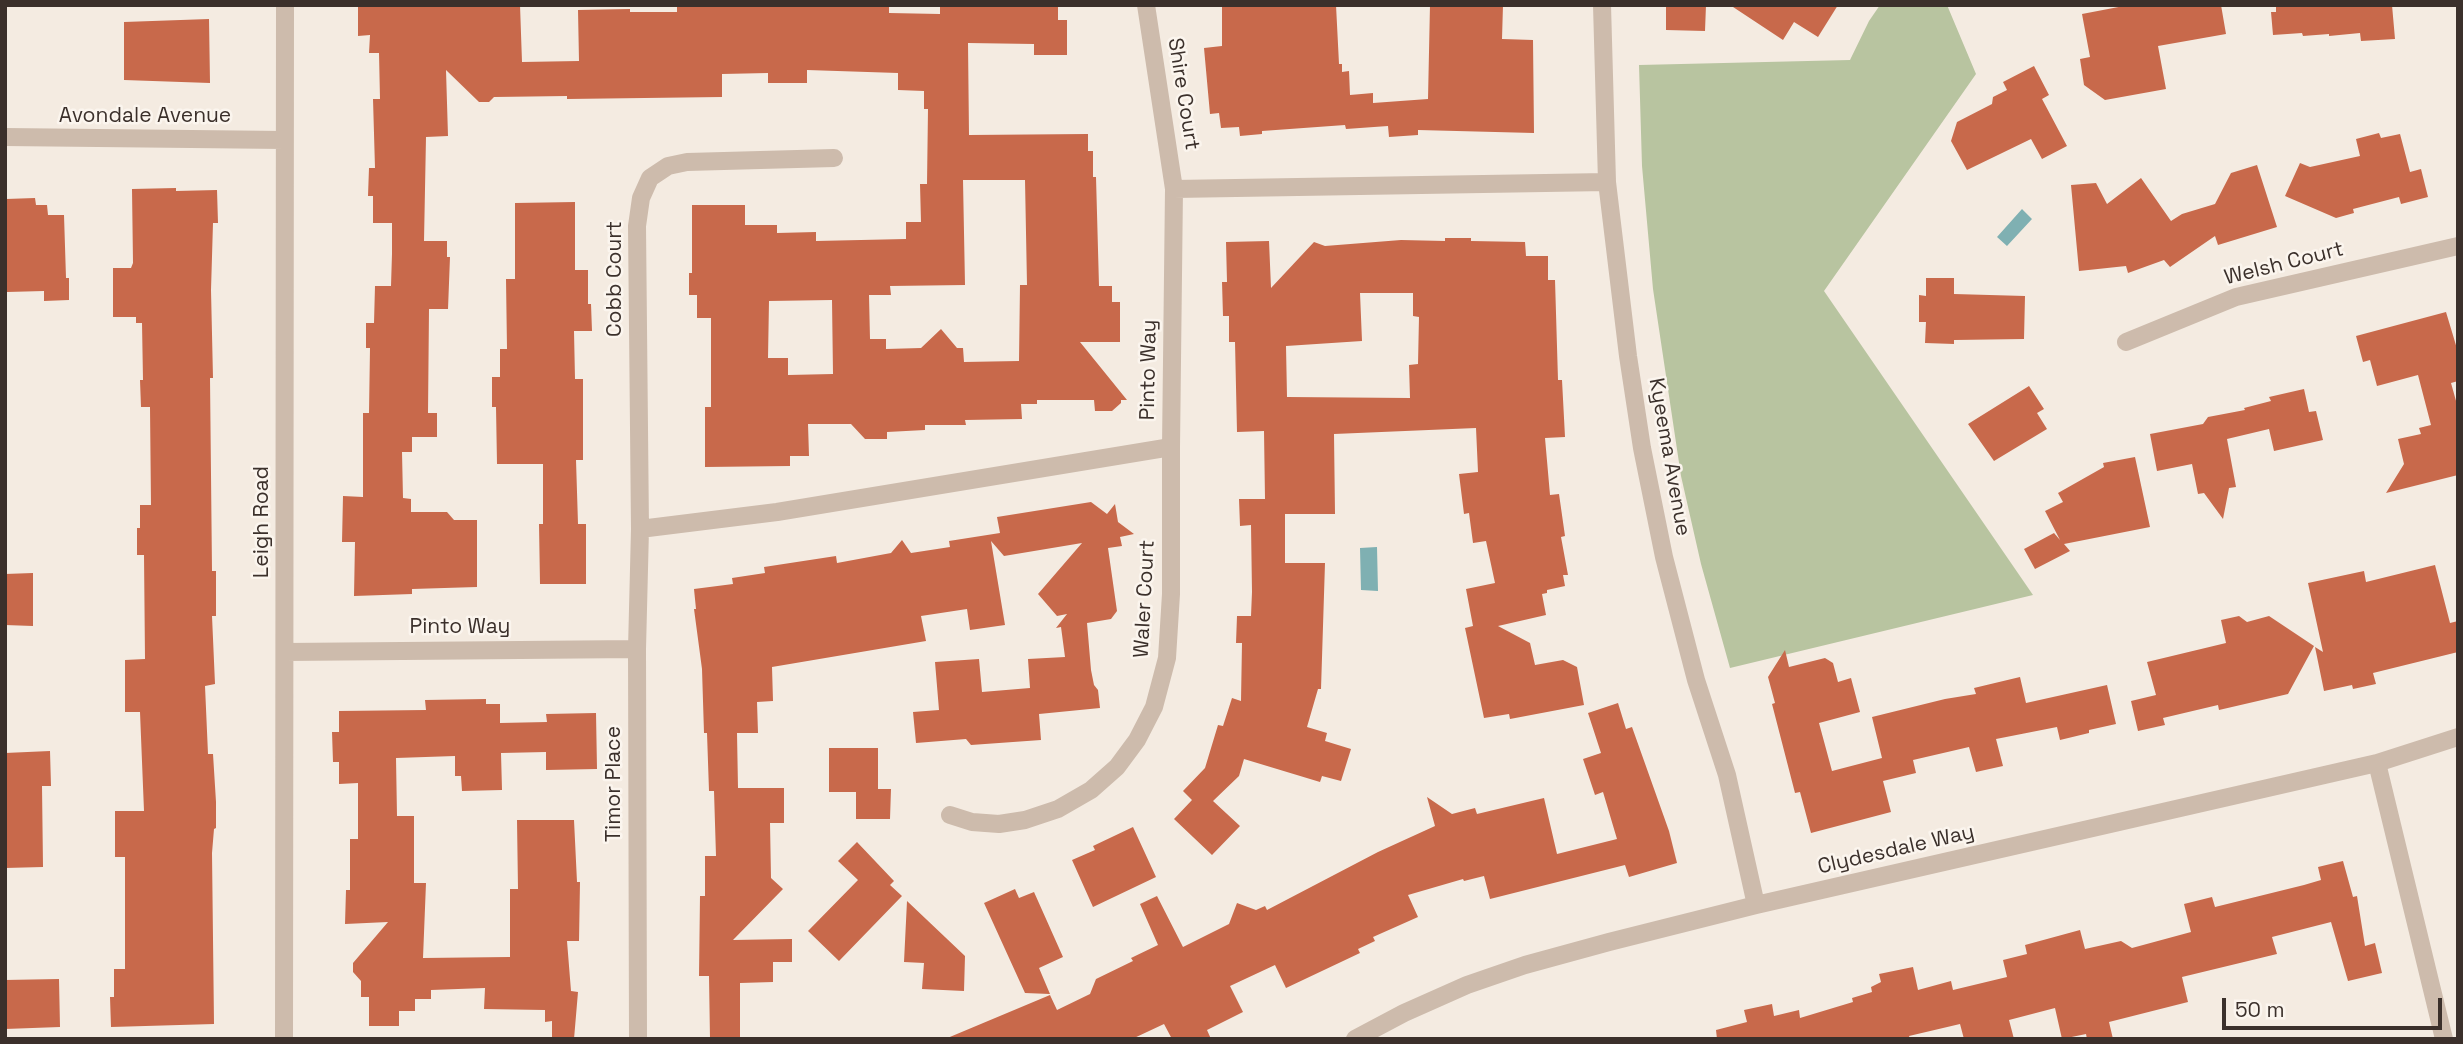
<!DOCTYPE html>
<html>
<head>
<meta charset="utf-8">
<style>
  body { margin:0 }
  #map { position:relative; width:2463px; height:1044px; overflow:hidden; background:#f4ebe1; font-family:"Space Grotesk",sans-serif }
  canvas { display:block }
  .frame { position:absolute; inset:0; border:7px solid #3b302b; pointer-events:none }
  .scale { position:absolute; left:2222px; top:998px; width:220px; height:32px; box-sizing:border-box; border:4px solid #3b302b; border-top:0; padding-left:9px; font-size:21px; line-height:24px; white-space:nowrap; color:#3b302b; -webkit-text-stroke:5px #fbf5ee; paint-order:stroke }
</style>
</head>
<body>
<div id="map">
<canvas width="2463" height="1044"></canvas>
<div class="frame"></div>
<div class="scale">50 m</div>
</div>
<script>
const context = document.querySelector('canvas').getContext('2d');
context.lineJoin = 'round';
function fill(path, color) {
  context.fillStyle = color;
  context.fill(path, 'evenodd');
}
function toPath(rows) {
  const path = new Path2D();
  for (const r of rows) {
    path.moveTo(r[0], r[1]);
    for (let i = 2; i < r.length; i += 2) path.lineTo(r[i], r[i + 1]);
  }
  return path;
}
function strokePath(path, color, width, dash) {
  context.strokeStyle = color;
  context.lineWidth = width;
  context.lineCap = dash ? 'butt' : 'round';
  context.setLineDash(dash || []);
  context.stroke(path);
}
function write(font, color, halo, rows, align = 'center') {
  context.font = font + ' "Space Grotesk",sans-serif';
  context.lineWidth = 5;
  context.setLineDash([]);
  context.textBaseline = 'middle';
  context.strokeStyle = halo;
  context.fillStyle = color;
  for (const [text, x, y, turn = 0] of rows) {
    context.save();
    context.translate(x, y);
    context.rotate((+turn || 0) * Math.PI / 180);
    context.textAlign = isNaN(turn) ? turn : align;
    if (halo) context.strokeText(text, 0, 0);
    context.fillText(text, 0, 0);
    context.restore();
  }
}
fill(toPath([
  [1880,5,1947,5,1976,74,1824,291,2033,595,1730,668,1701,564,1681,476,1653,289,1642,166,1639,65,1850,60,1869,21]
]), '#b8c4a0');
fill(toPath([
  [2022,209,2032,219,2007,246,1997,237],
  [1377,547,1378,591,1361,590,1360,548]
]), '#7fb0b2');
fill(toPath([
  [370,5,436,5,436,7,520,5,522,62,579,61,578,10,630,9,630,12,677,12,677,5,889,5,889,13,940,14,940,5,1058,5,1058,20,1067,20,1067,55,1034,55,1034,44,968,43,969,135,1088,134,1088,151,1093,151,1093,177,1096,177,1099,286,1112,286,1112,302,1120,302,1120,342,1080,342,1127,400,1121,400,1121,403,1112,411,1095,411,1094,400,1037,400,1037,404,1021,404,1022,419,965,420,966,425,925,425,925,430,887,432,887,439,865,439,851,424,808,424,809,456,790,456,790,466,705,467,705,407,711,407,711,318,697,318,697,295,689,295,689,273,692,273,692,205,745,205,745,225,777,225,777,233,816,232,816,241,906,239,906,222,921,222,920,184,927,184,928,109,924,109,924,91,898,90,898,73,807,70,807,83,768,83,768,73,722,74,722,97,567,99,567,96,494,97,489,102,479,102,446,70,448,136,426,137,424,241,447,241,447,257,450,257,448,309,429,309,428,413,437,413,437,437,412,437,412,452,402,452,403,498,411,499,411,512,447,512,454,520,477,520,477,587,412,589,412,594,354,596,355,542,342,542,343,496,363,497,363,413,369,413,370,348,366,348,366,323,374,323,375,286,391,286,392,254,392,223,373,223,373,196,368,196,369,168,375,168,373,99,380,99,379,53,369,53,370,35,358,36,358,7],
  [963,180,1025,180,1027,285,1020,285,1019,361,964,362,963,348,957,348,941,329,921,348,886,349,886,339,870,339,869,295,891,295,890,286,965,285],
  [832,300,833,374,788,375,788,358,768,358,769,301],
  [1222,5,1336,5,1339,64,1342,64,1342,72,1349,71,1350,95,1373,93,1373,103,1428,99,1430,5,1503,5,1502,39,1533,40,1534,133,1418,130,1418,135,1389,137,1388,126,1346,129,1345,125,1262,131,1262,134,1240,136,1239,127,1221,128,1219,113,1210,114,1204,48,1222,46],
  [1666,5,1706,5,1705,31,1666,30],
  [1730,5,1838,5,1818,37,1794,22,1783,40],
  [2129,5,2221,5,2226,34,2158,46,2166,89,2105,100,2084,85,2080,59,2090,57,2082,14],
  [2276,5,2392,5,2395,39,2361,41,2360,33,2329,36,2329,34,2303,36,2302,33,2273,35,2271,12,2276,12],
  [209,19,210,83,124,80,124,22],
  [2034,66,2049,95,2042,99,2067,146,2042,159,2031,139,1967,170,1951,141,1957,122,1992,104,1993,97,2007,90,2003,82],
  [2379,133,2381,138,2400,134,2410,172,2421,169,2428,197,2401,204,2399,197,2353,209,2354,213,2336,218,2285,196,2300,163,2310,167,2360,156,2356,139],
  [2257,165,2277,227,2218,245,2215,236,2170,267,2164,260,2128,273,2126,266,2079,271,2071,185,2096,183,2107,204,2141,178,2171,221,2182,214,2215,204,2231,173],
  [176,188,176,191,217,190,218,223,213,223,211,290,213,378,210,378,212,571,216,571,216,616,212,616,215,684,205,686,208,754,213,754,216,802,216,828,214,829,212,853,214,1024,111,1027,110,997,114,997,114,969,125,969,125,857,115,857,115,811,144,811,140,712,125,712,125,660,145,659,144,555,137,555,137,528,140,528,140,505,151,505,150,407,141,407,140,380,143,380,142,323,136,323,136,317,113,317,113,268,131,268,133,263,132,189],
  [35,198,36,205,47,205,48,215,64,215,66,278,69,278,69,300,44,301,44,291,7,292,6,199],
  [575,202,575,270,588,270,588,304,591,304,592,331,574,331,575,379,583,379,583,460,576,460,578,524,586,524,586,584,540,584,539,524,543,524,543,464,497,464,496,407,492,407,492,377,500,377,500,349,507,349,506,279,515,279,515,203],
  [1445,238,1471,238,1471,241,1525,242,1526,256,1548,256,1548,280,1555,280,1558,380,1562,380,1565,437,1545,438,1550,495,1559,494,1565,536,1561,537,1568,575,1563,575,1565,586,1547,590,1547,593,1542,594,1546,615,1498,626,1530,643,1535,665,1563,660,1577,667,1584,705,1510,719,1509,714,1484,718,1465,628,1473,626,1466,589,1495,583,1486,541,1473,543,1469,513,1464,514,1459,474,1478,472,1476,428,1334,434,1335,514,1285,514,1285,563,1325,563,1321,689,1318,689,1307,727,1327,733,1325,741,1351,749,1341,781,1322,776,1320,782,1244,759,1239,776,1213,801,1240,826,1212,855,1174,819,1192,800,1183,791,1205,768,1218,725,1223,726,1232,698,1241,701,1242,643,1236,643,1237,616,1251,616,1252,592,1251,525,1240,526,1239,499,1265,499,1264,431,1237,432,1235,342,1229,342,1229,316,1223,316,1222,282,1227,282,1226,242,1269,241,1271,288,1314,242,1325,246,1401,240,1445,241],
  [1360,293,1413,293,1413,316,1419,317,1418,364,1409,365,1410,398,1287,397,1286,346,1362,341],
  [1926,278,1954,278,1954,294,2025,296,2024,339,1954,340,1954,344,1925,343,1926,322,1919,322,1919,295,1926,296],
  [2446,312,2458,352,2458,381,2451,383,2458,408,2458,475,2386,493,2404,464,2398,439,2421,434,2419,428,2431,425,2418,375,2377,386,2370,360,2363,362,2356,336],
  [2029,386,2044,409,2037,413,2047,429,1994,461,1968,424],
  [2304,389,2309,412,2316,411,2323,440,2274,451,2269,429,2227,439,2236,487,2229,488,2223,519,2204,493,2198,494,2192,464,2157,471,2150,434,2203,424,2208,417,2245,410,2244,408,2271,401,2269,397],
  [2135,457,2150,527,2064,544,2070,551,2035,569,2024,549,2054,533,2060,540,2045,511,2063,502,2058,493,2104,467,2103,463],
  [1091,502,1107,514,1115,504,1118,522,1134,534,1120,537,1122,546,1108,548,1117,611,1111,619,1087,623,1091,670,1094,685,1098,690,1100,708,1039,714,1041,740,971,745,966,739,916,743,913,712,939,710,935,662,979,659,982,692,1030,688,1028,659,1065,657,1061,627,1056,628,1067,614,1057,616,1038,594,1082,543,1004,556,991,541,1005,625,970,630,967,609,921,616,926,641,772,667,773,701,757,702,758,733,737,733,738,788,784,788,784,823,770,823,771,878,783,889,733,940,792,939,792,962,773,962,773,982,740,983,740,1039,710,1039,709,976,699,976,700,896,705,896,705,856,716,856,714,791,709,791,707,733,704,733,702,669,694,609,696,609,694,589,733,584,732,578,765,573,764,567,836,556,837,563,891,553,902,540,911,553,950,547,949,541,1000,533,997,517],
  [2435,565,2450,623,2458,621,2458,652,2373,673,2376,684,2353,689,2352,685,2324,691,2315,647,2323,652,2308,583,2364,571,2366,582],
  [33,573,33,626,5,625,5,574],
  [2239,616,2247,622,2269,616,2314,646,2288,694,2219,710,2218,705,2163,718,2165,725,2138,731,2131,701,2156,695,2147,662,2226,643,2221,620],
  [1785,650,1789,667,1825,658,1833,663,1838,682,1851,678,1860,712,1819,723,1832,771,1882,758,1872,717,1945,699,1976,694,1974,688,2020,677,2026,703,2107,685,2116,724,2089,730,2089,733,2060,740,2057,727,1996,739,2003,766,1976,772,1969,747,1913,760,1916,773,1883,781,1891,812,1811,833,1800,792,1795,793,1772,704,1775,703,1768,677],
  [486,699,486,704,500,704,500,723,547,722,546,714,596,713,597,769,546,770,546,752,501,753,502,790,462,791,461,776,455,776,455,756,396,758,397,816,414,816,414,883,426,883,423,958,510,957,510,889,518,889,517,820,574,820,577,882,580,882,579,941,567,941,571,991,578,992,574,1039,552,1039,552,1021,545,1022,545,1010,484,1009,485,988,431,990,431,999,415,999,415,1011,399,1011,399,1026,369,1026,369,997,361,997,361,981,353,972,353,963,388,922,345,924,346,890,350,890,350,839,358,839,358,783,339,784,339,762,333,762,332,732,339,732,339,711,426,710,425,700],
  [1618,703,1626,729,1632,727,1669,831,1677,863,1629,877,1625,865,1490,899,1484,876,1464,881,1463,879,1408,895,1418,917,1373,937,1375,941,1358,949,1360,953,1286,988,1275,965,1230,986,1243,1012,1207,1030,1211,1039,1172,1039,1164,1024,1132,1039,945,1039,1050,995,1057,1010,1090,994,1096,979,1133,961,1131,958,1158,945,1140,904,1157,896,1183,947,1229,924,1237,903,1256,910,1265,906,1267,910,1378,852,1435,826,1427,797,1452,814,1475,808,1477,814,1544,798,1557,854,1617,839,1603,792,1595,795,1583,759,1601,753,1588,713],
  [829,748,878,748,878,789,891,789,890,819,856,819,856,792,829,792],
  [50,751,51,786,42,786,43,867,5,868,5,753],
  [1133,827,1156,877,1093,907,1072,860,1095,850,1093,846],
  [857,842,894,881,890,885,902,896,839,961,808,931,858,880,838,861],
  [2343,861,2353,897,2357,896,2365,946,2375,943,2382,973,2348,981,2331,922,2272,937,2277,954,2182,977,2188,1002,2109,1022,2113,1039,2087,1039,2086,1034,2062,1039,2055,1008,2009,1020,2014,1039,1964,1039,1960,1024,1909,1036,1910,1039,1717,1039,1716,1030,1747,1022,1744,1010,1772,1004,1774,1016,1799,1010,1800,1018,1853,1002,1852,998,1872,992,1871,987,1881,982,1879,974,1913,967,1918,990,1951,981,1953,990,2007,977,2003,960,2027,954,2025,945,2080,930,2085,949,2121,941,2132,948,2191,932,2184,904,2212,897,2215,907,2304,885,2321,880,2318,867],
  [1015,889,1019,898,1034,892,1063,957,1039,968,1050,994,1025,993,984,903],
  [907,901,965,956,964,991,922,989,924,963,904,962],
  [59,979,60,1027,5,1029,5,980]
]), '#c8694b');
strokePath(toPath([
  [1146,5,1174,189],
  [1602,5,1607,182,1628,356,1642,448,1664,557,1696,680,1727,775,1756,905],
  [5,137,284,140],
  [2126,342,2236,297,2458,246],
  [640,529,777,512,1171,447,1174,189,1607,182],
  [285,652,637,649],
  [2377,763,2444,1039],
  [950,815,972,822,999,824,1025,820,1058,809,1091,790,1117,767,1137,740,1154,707,1167,658,1171,594,1171,447],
  [284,1039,285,5],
  [638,1039,637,649,640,529,637,226,641,198,650,178,668,166,687,162,834,158],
  [1355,1039,1404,1013,1467,985,1525,965,1609,942,1756,905,2377,763,2458,737]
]), '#cdbbac', 18);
write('21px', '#3b302b', '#fbf5ee', [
  ["Shire Court",1183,94,81],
  ["Avondale Avenue",145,116],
  ["Welsh Court",2284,264,-14],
  ["Cobb Court",615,279,-90],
  ["Pinto Way",1149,370,-89],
  ["Kyeema Avenue",1669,457,80],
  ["Leigh Road",262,522,-90],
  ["Waler Court",1145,599,-87],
  ["Pinto Way",460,627],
  ["Timor Place",614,784,-90],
  ["Clydesdale Way",1896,850,-13]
]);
</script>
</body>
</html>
